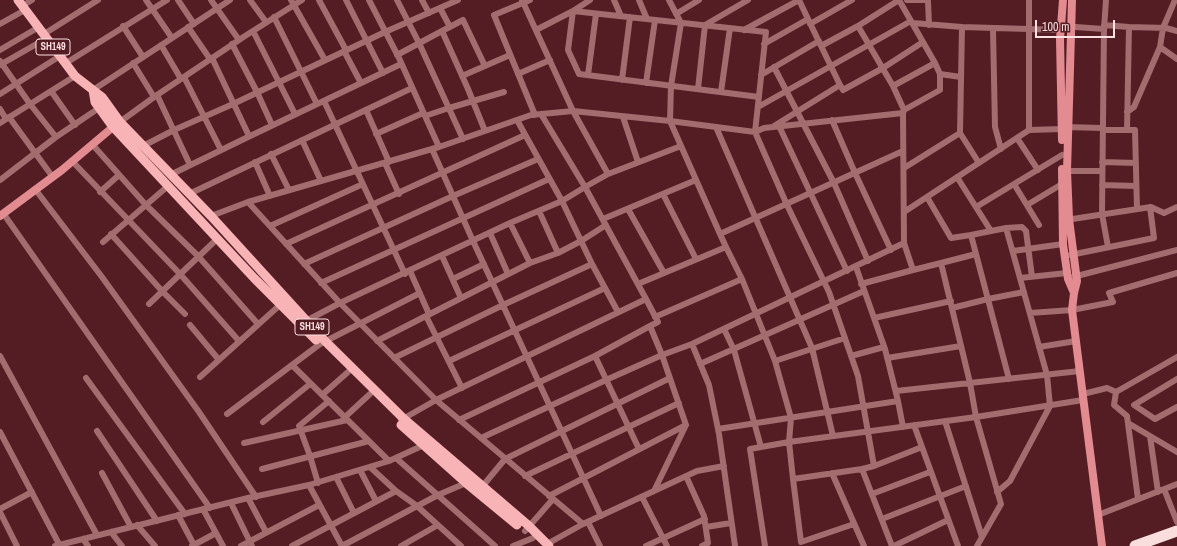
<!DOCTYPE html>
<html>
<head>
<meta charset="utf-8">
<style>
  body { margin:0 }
  #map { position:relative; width:1177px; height:546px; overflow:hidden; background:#531d23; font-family:"Archivo Narrow",sans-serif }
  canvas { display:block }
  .scale { position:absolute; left:1035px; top:20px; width:80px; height:18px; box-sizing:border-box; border:2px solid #fde0e1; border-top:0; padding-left:5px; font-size:12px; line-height:14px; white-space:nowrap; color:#fde0e1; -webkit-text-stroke:3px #531d23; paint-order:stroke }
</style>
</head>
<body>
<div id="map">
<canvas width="1177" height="546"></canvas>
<div class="scale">100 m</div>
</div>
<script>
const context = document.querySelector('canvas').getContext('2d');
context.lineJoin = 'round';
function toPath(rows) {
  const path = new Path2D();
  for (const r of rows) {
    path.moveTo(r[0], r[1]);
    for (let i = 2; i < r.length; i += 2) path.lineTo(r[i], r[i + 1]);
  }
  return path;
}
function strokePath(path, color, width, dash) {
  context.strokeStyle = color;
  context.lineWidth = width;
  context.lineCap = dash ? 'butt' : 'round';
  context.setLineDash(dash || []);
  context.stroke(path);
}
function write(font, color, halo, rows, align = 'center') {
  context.font = font + ' "Archivo Narrow",sans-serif';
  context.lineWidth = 3;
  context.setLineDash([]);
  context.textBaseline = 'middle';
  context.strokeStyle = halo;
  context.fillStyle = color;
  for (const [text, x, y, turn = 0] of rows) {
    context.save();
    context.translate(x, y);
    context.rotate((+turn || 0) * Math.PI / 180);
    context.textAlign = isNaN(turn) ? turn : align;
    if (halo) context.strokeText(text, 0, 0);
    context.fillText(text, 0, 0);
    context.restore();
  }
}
strokePath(toPath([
  [146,0,172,38],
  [178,0,194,24],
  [211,0,239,40],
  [250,0,266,22],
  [291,0,325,60],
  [319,0,346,50],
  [346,0,383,73],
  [369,0,399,58,439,147],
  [397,0,419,43,463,139],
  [422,0,429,13],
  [522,0,573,111,608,174],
  [530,0,494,15,535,115],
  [590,0,573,11,568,50,579,74,759,97],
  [614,0,621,16],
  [639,0,647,19],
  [669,0,681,23,671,86,670,121,720,234],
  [899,0,935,63,940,74,961,77],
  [907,0,928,0],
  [1106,0,1104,29,1102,214,1108,247],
  [928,1,929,25],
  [22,6,32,0],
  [440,8,450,27],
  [676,14,699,0],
  [274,17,317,104],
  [913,23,962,27],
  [0,24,25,10],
  [810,24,852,0],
  [1104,25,1129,27,1166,28,1177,31],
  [123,26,143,57],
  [1061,26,1104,29],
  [188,27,210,59],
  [993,29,995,127,1001,149],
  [536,30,573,11,766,32,755,132,764,128,903,113],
  [744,30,799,0,808,19],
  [253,31,295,114],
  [442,31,463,20,485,66],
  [44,34,98,0],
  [232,44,257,92,272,125],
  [764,44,808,19,840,85,774,126],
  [161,45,181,79],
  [821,46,858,26],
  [1160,47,1163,28,1175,0],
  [0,50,39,27],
  [344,51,361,83],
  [397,55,442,31,468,89,485,131],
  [212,58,249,136],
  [0,61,30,104,56,137,99,108],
  [66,63,167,0],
  [133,63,154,97],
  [0,65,47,38],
  [774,67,834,183,868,261],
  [518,74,550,60],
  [588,75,596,14],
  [761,75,819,41],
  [462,76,510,55],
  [184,77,221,150],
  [622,80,630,17],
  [646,83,655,20],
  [840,85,843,90,883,68,923,42],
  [893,86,935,63],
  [698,89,705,25,748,0],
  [93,90,230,0],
  [51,91,75,125],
  [721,92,730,28],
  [0,94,60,56],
  [157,95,190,165],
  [324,101,405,274],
  [758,107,911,21],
  [0,109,6,119],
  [366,110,389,162],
  [904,110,940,90,940,74],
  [1127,112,1134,107,1160,47,1177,59],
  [541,114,585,187,608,174,681,146],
  [425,116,449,108,504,92],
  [9,117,52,176],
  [623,117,638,162],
  [517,120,562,201,592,264],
  [832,120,855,173,891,250],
  [0,123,75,76],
  [117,124,157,95,245,36,302,0],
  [779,126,847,271],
  [716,127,812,348,833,436],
  [1064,127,1103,128],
  [1029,130,1029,0],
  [1103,130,1135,130,1137,209],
  [1127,130,1129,27],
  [376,134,423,113],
  [1017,138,1038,170],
  [302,140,321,181],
  [92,144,145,204,198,256,258,324],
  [143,146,174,130,233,104,385,32,458,0],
  [432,149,473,241,601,516],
  [271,154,289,190],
  [72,161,180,274,239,341],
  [255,162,270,196],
  [1102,162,1136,163],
  [385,163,399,194],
  [979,163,960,133,962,27,1061,30],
  [904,168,960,133],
  [1063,171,1102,171],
  [170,175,246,138,401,64],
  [957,177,991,231],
  [0,180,56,137],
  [1014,184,1039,225],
  [1102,185,1136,186],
  [35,189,102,277,199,412,256,497],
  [100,192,119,175],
  [189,194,412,88],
  [663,194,696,259],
  [927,197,951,238,971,235,1009,379],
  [248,202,340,303,436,400,583,524],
  [1027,205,1062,184],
  [976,207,1062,155],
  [628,209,664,273],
  [539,211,558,253],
  [904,212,1029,130,1062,129],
  [3,213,210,508],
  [211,216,248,202,439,147,531,115,573,111,670,121,755,132,787,205,829,292,858,376,874,466,862,469,892,546],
  [603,219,696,180],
  [1066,220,1151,207,1164,213,1177,207],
  [510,223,530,263],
  [270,226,363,184],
  [1006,228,1022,227,1026,231,1032,277],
  [490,233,508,274],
  [111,234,162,291,185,314],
  [971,235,1006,228,1047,375,1050,406,1010,481,997,492],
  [103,242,168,186],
  [904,243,913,270,941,263,970,383,976,417,1001,504,977,546],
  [286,244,525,135],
  [726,247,742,279],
  [1013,251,1063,244],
  [1070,255,1154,238,1150,207],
  [442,256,461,298],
  [941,263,976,254],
  [304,264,453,196,538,159],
  [410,271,429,314],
  [1073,277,1177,250],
  [1020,278,1067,273],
  [453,279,484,264],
  [321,283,549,179],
  [638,284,726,247,720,234,903,151],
  [861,284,913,270],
  [646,299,658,322,650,326,662,355,692,344,709,385,719,434,735,546],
  [149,304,217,239],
  [952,308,988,299,1024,292],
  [1030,313,1072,310,1113,302,1109,293,1177,273],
  [426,316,530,263,558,253,581,241,606,225],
  [655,317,742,279,775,361,791,418,789,442,976,417,1083,400],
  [874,318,951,301],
  [304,322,340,303,510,223,562,201,585,187,646,299,436,400,401,420],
  [190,325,219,360],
  [724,329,734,350,761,447,750,449,765,546],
  [377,341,426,316,462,388],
  [692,344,904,243,903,113,904,110,893,86,858,26,899,0],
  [1039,347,1076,341],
  [0,356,97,535],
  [851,356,884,347],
  [394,358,503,305,592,264,618,312],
  [887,358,961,346],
  [449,361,605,288],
  [775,361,845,338],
  [700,364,864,291],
  [200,377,281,304],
  [86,378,185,514],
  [1177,379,1134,405,1155,419,1177,407],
  [896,391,1080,371],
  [1116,392,1114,405,1127,416,1138,499],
  [1083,394,1107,388,1116,392,1177,357],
  [322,395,348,372],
  [898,401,903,427],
  [227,414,292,365],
  [345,417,370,394],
  [459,420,595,356],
  [945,421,982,537],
  [263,422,310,384],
  [1128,423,1177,452],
  [914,425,958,546],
  [718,429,898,401,885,349,856,267],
  [97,431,157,521],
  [0,432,60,546],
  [1150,436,1158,492],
  [481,438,606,380,662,355,686,425,654,491],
  [244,443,347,420],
  [761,447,789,442,793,479,862,469],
  [639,449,595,356,650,326],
  [396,458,495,546],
  [389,461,292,365,320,344,420,293],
  [874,466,922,447],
  [370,467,396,491],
  [262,469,369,441],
  [360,470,376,501],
  [102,473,131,527],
  [832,473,864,546],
  [525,476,679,403],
  [686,476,704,516,708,543,702,546],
  [336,477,354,513],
  [793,479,801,542,854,524],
  [318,483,310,456,299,426,329,401],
  [309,485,342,546],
  [481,488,505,459,670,378],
  [1164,489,1177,522],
  [872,494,930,472],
  [549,496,686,425],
  [642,497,667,546],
  [248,498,266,532],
  [231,503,252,546],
  [0,509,32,492],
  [203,509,223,546],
  [0,512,17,546],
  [178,515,194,545],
  [1098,515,1177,484],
  [882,519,966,486],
  [588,522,600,546],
  [137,525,155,546],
  [706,527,731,523],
  [525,531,553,499],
  [111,532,122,546],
  [83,539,88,546],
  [547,544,583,524,697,471,724,466],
  [55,546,248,498,309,485,389,461,424,445],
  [192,546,216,533],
  [241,546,319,505],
  [292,546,396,491,417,506,461,546],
  [342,546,438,495,466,483],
  [401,546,438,525],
  [513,546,533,538],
  [646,546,705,519],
  [894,546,948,520]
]), '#a36c6e', 6);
strokePath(toPath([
  [1072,0,1067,171,1069,219,1077,281,1074,293,1072,310,1102,546],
  [1062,140,1060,39,1063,0],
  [1062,169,1063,244,1068,279,1074,293],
  [0,216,62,170,113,127]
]), '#e28b90', 8);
strokePath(toPath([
  [18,0,75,76,102,97,120,122,211,216,325,341,404,419,529,526,549,546],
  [93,90,95,102,113,127,254,278,316,340],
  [401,425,466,483,517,525]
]), '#f8b3b6', 9);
strokePath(toPath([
  [1135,546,1177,531]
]), '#fadede', 11);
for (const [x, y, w] of [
  [53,47,34],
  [312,327,34]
]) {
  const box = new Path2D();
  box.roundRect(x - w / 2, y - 8, w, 16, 3);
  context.fillStyle = '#531d23';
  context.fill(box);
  strokePath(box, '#fde0e1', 1);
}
write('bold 10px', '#fde0e1', null, [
  ["SH149",53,47],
  ["SH149",312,327]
]);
</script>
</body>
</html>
